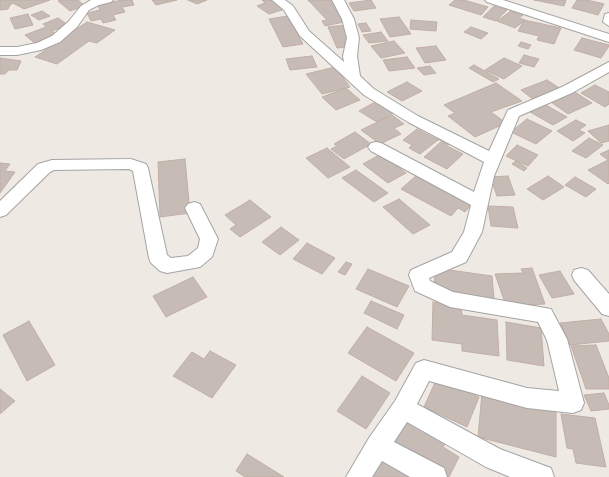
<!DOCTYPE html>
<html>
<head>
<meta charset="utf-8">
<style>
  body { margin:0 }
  canvas { display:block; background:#efe9e3 }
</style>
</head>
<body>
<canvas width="609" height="477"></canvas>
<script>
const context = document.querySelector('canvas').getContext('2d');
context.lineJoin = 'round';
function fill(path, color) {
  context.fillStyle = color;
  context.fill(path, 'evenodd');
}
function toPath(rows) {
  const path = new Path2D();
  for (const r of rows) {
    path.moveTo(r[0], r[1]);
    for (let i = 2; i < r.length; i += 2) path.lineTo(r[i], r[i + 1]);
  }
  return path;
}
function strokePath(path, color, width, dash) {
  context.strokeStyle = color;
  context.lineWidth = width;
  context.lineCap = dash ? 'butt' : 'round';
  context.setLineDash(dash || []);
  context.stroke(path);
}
const building = toPath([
  [0,0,50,0,24,9,13,3,10,5,8,9,0,10,0,0],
  [62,0,78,0,85,6,70,11,58,1,62,0],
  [122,0,132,0,134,5,122,7,125,12,113,15,116,20,103,23,101,19,91,21,87,13,100,10,98,5,122,0],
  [152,0,177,0,156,5,152,0],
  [188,0,207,0,197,4,188,0],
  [262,0,273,0,285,9,269,14,257,6,265,3,262,0],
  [308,0,331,0,347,17,341,18,344,22,325,26,322,21,327,20,308,0],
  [371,0,376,8,354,11,349,3,371,0],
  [455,0,464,0,488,7,481,15,449,5,455,0],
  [534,0,566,0,564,6,534,0],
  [577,0,587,0,604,4,598,15,572,8,577,0],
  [494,6,507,10,496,21,483,17,494,6],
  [42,11,50,16,39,20,31,15,42,11],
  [511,11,523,15,519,18,525,20,515,28,497,21,511,11],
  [28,14,33,25,15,29,10,18,28,14],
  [288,16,303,44,283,47,269,19,288,16],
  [399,17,411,34,390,37,380,19,399,17],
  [58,18,68,25,52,31,58,36,37,45,25,35,46,27,43,24,58,18],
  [411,20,437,22,436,31,410,29,411,20],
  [524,20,561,28,554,44,537,40,539,36,518,31,524,20],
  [87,22,115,30,97,43,89,41,57,64,35,57,87,22],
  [366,23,371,31,362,32,358,24,366,23],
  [346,25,353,39,344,40,346,47,337,48,328,27,346,25],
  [471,27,488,33,481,39,464,32,471,27],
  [381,32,388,41,369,43,363,35,381,32],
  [582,38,609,45,609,46,601,58,574,50,582,38],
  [394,41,405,53,381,58,371,46,394,41],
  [521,42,531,45,528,49,518,46,521,42],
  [436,46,446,60,425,63,416,48,436,46],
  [524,55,539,59,534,67,519,63,524,55],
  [312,56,317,67,290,70,286,59,312,56],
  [407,57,415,68,389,71,383,60,407,57],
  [0,58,21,61,17,70,9,70,5,74,0,74,0,58],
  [504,58,522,66,504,79,485,70,504,58],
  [474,65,499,79,493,82,469,68,474,65],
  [430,66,436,73,424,75,417,68,430,66],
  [335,67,350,87,322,94,306,74,335,67],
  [547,80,561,89,534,100,521,90,547,80],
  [407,82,422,91,402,101,387,92,407,82],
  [496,83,522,101,491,112,506,123,475,137,448,116,455,113,444,105,496,83],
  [595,85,609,92,609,104,605,107,581,93,595,85],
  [346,88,360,100,336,110,322,97,346,88],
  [575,92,592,103,568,114,551,102,575,92],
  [377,101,395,112,377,122,359,111,377,101],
  [544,104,567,117,553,125,530,112,544,104],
  [392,115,404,124,394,128,401,134,380,144,361,130,392,115],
  [527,119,552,131,536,144,511,132,527,119],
  [576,120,586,125,579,130,585,133,573,141,557,131,576,120],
  [609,125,609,141,601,143,588,131,609,125],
  [417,129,438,140,420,154,409,148,412,145,403,140,417,129],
  [355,132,371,144,344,159,331,149,337,146,334,144,355,132],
  [441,136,453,141,447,146,463,154,447,169,424,157,442,141,437,139,441,136],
  [589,138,603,145,586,158,572,151,589,138],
  [517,145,538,155,528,166,506,156,517,145],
  [327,148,350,167,328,178,306,158,327,148],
  [609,150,609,183,608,184,588,170,608,160,600,154,609,150],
  [381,154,406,173,388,183,363,164,381,154],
  [185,159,190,213,160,217,158,162,185,159],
  [516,161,527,168,524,171,512,164,516,161],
  [0,163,10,164,5,171,15,172,0,193,0,163],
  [356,170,388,193,374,202,342,178,356,170],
  [417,175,472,204,465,212,458,208,451,216,401,189,417,175],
  [508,176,515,195,497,196,490,177,508,176],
  [548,176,564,187,543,200,527,189,548,176],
  [575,177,596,189,586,197,565,185,575,177],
  [399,199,430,225,413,234,383,207,399,199],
  [250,200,271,217,240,237,230,229,236,225,225,215,250,200],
  [488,206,513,207,518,228,491,226,488,206],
  [281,227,299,240,280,255,262,242,281,227],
  [307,243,335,258,322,274,293,259,307,243],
  [346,262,352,264,345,275,338,272,346,262],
  [435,268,492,276,494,299,434,291,435,268],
  [532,268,545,304,506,306,495,274,523,273,521,269,532,268],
  [368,269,409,286,397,307,356,289,368,269],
  [560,271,574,294,552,298,539,275,560,271],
  [193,277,207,297,166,317,153,296,193,277],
  [371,301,404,315,397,329,364,313,371,301],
  [433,302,461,306,462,315,497,320,499,356,462,351,462,344,432,340,433,302],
  [601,319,609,334,609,341,570,345,560,323,601,319],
  [29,321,55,365,27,381,3,335,29,321],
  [506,322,541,328,544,366,507,360,506,322],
  [367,327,414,353,396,381,348,353,367,327],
  [596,345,609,378,609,389,586,389,571,346,596,345],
  [210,351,236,365,212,398,173,376,192,352,204,359,210,351],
  [362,376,390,393,366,429,337,411,362,376],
  [437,378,479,397,467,427,424,407,437,378],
  [0,389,15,401,0,414,0,389],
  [482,393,556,411,556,457,478,437,482,393],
  [604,393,609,405,609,409,591,411,584,395,604,393],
  [561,414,595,418,606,467,576,463,573,449,567,448,561,414],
  [405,415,447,440,443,447,459,457,449,477,443,477,388,442,405,415],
  [247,454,284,477,245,477,236,471,247,454],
  [385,454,417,477,373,477,385,454]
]);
fill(building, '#c7bbb6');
strokePath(building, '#c1aea5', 1);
const street = toPath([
  [91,0,113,0,111,2,99,5,89,10,77,27,60,42,41,50,17,55,0,55,0,47,17,47,37,43,52,36,69,21,81,6,91,0],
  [272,0,285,0,293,6,309,31,344,62,343,56,347,38,342,19,332,0,344,0,354,19,359,38,357,56,360,76,374,89,418,116,489,151,508,110,562,87,609,62,609,72,572,93,519,116,494,176,482,232,466,262,429,278,430,281,453,292,551,309,567,339,584,403,581,410,573,413,527,408,429,381,417,404,500,449,551,468,554,477,510,477,486,467,407,422,394,442,444,468,447,477,410,477,382,461,372,477,346,477,369,438,395,401,416,363,424,360,527,388,559,391,547,340,538,322,450,307,415,291,409,275,411,270,452,252,464,232,471,205,371,151,368,147,371,143,376,142,381,143,474,192,484,162,408,122,364,95,300,36,284,10,272,0],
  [485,0,503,0,609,34,609,42,487,2,485,0],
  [609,13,609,26,603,22,605,14,609,13],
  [131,159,146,164,148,168,167,255,171,258,188,256,198,248,200,239,185,208,188,204,194,202,200,204,218,239,212,257,200,267,167,273,160,271,151,263,149,258,133,171,129,169,54,170,50,172,6,215,0,217,0,201,38,164,52,160,131,159],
  [581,268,588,270,609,294,609,316,602,314,574,280,572,275,574,270,581,268]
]);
strokePath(street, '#a4a4a4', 2);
fill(street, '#fff');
</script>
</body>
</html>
